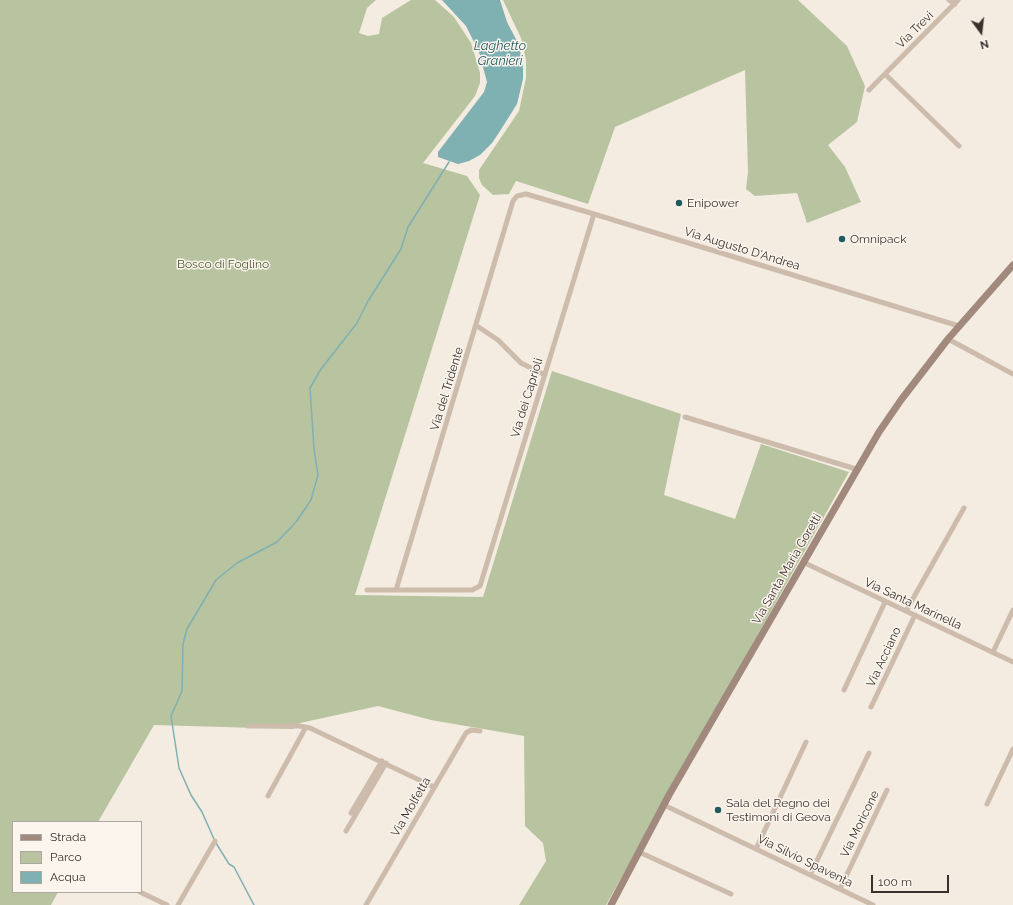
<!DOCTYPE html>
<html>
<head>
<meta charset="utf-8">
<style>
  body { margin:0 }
  #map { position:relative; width:1013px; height:905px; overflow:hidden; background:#f4ebe1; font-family:Raleway,sans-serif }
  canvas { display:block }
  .legend { position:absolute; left:12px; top:821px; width:130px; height:72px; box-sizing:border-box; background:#fbf5ee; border:1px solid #aea6a0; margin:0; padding:5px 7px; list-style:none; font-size:12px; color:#3b302b }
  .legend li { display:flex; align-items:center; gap:8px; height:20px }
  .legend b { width:20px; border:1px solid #aea6a0 }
  .north { position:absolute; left:961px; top:12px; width:40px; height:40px; -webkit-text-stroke:3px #fbf5ee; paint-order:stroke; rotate:165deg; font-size:11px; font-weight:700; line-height:16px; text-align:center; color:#3b302b }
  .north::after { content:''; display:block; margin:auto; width:14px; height:18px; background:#3b302b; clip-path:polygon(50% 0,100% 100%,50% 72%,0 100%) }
  .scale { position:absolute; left:871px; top:875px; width:78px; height:18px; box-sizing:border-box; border:2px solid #3b302b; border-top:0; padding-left:5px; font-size:12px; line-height:14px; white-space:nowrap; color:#3b302b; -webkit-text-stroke:3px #fbf5ee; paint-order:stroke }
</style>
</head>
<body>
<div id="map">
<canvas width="1013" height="905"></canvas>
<ul class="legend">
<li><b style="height:5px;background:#a18a7d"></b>Strada</li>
<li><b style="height:11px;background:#b8c4a0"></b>Parco</li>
<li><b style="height:11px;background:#7fb0b2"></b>Acqua</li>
</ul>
<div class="north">N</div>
<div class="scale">100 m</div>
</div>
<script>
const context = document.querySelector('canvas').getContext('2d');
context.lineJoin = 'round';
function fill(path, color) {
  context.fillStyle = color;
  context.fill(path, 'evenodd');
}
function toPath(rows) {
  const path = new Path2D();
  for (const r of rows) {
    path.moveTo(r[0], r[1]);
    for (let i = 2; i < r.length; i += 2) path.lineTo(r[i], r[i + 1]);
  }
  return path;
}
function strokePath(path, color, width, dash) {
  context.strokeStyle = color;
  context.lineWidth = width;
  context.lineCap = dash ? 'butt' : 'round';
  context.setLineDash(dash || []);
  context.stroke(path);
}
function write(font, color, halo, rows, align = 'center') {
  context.font = font + ' Raleway,sans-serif';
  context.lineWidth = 3;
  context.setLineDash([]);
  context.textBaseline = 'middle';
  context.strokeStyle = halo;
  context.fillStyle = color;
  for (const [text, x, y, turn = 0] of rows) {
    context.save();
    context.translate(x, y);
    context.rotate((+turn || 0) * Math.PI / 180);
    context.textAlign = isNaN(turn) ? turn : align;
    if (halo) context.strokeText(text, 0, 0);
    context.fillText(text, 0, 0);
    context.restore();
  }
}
fill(toPath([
  [0,0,376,0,367,8,359,33,368,36,379,34,382,18,411,0,435,0,454,17,471,43,480,73,480,83,475,96,423,163,467,176,480,195,355,595,483,597,552,371,681,414,664,495,735,519,761,444,849,472,606,905,519,905,546,861,543,843,525,826,524,736,431,720,378,706,300,723,293,729,154,725,98,822,13,822,13,892,58,892,51,905,0,905],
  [503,0,798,0,847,46,865,86,857,122,828,145,845,167,861,202,807,223,797,193,755,196,746,189,748,172,745,70,615,127,588,204,516,181,509,194,493,195,482,185,479,178,479,170,519,111,526,78,526,60,521,38]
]), '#b8c4a0');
fill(toPath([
  [442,0,500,0,507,22,519,45,523,68,523,79,517,104,500,131,492,143,480,155,469,161,458,164,438,157,438,152,484,92,487,82,479,52,466,26]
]), '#7fb0b2');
strokePath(toPath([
  [214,839,202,812,191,795,179,768,171,716,182,691,183,644,187,629,216,580,237,563,277,542,296,522,311,500,318,475,314,449,310,388,321,369,357,323,368,301,401,249,408,227,449,162],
  [216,843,229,864,234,867,254,905]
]), '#7fb0b2', 1.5);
strokePath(toPath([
  [949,0,955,4],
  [885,74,959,146],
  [869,90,958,0],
  [477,326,498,340,521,363,545,375],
  [948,339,1013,374],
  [685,417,856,469],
  [805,563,1013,662],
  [367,590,472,590,480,586,594,214],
  [396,590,513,201,517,196,526,194,594,214,959,326],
  [906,611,964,508],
  [993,652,1013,610],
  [844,690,885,602],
  [871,707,915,615],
  [248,726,299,726,310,728,434,787],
  [268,796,306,727],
  [987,804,1013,749],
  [664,805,873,905],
  [351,813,382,761],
  [346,831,386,763],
  [756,849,806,742],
  [639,852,731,894],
  [810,875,869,753],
  [840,889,887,790],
  [140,892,167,905],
  [178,905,215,841],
  [366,905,466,733,471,730,480,731]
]), '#cdbbac', 5);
strokePath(toPath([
  [611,905,669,795,879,432,901,400,948,339,1013,265]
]), '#a18a7d', 7);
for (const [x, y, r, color] of [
  [679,203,4,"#1f5a5e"],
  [842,239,4,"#1f5a5e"],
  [718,810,4,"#1f5a5e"]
]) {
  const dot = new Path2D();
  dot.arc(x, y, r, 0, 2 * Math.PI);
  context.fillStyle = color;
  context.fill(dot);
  strokePath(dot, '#fbf5ee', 1.5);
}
write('12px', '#3b302b', '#fbf5ee', [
  ["Via Trevi",915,30,-45],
  ["Via Augusto D'Andrea",742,249,17],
  ["Via del Tridente",447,389,-73],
  ["Via dei Caprioli",527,398,-73],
  ["Via Santa Maria Goretti",787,569,-60],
  ["Via Santa Marinella",913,604,25],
  ["Via Acciano",884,657,-65],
  ["Via Molfetta",411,807,-60],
  ["Via Moricone",860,824,-64],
  ["Via Silvio Spaventa",805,861,26]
]);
write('12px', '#3b302b', '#fbf5ee', [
  ["Enipower",687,203],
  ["Omnipack",850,239],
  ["Sala del Regno dei",726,803],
  ["Testimoni di Geova",726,817]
], 'left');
write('12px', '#4a5a2e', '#fbf5ee', [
  ["Bosco di Foglino",223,264]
]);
write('italic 13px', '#1f5a5e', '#fbf5ee', [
  ["Laghetto",500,46],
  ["Granieri",500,61]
]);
</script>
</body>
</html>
